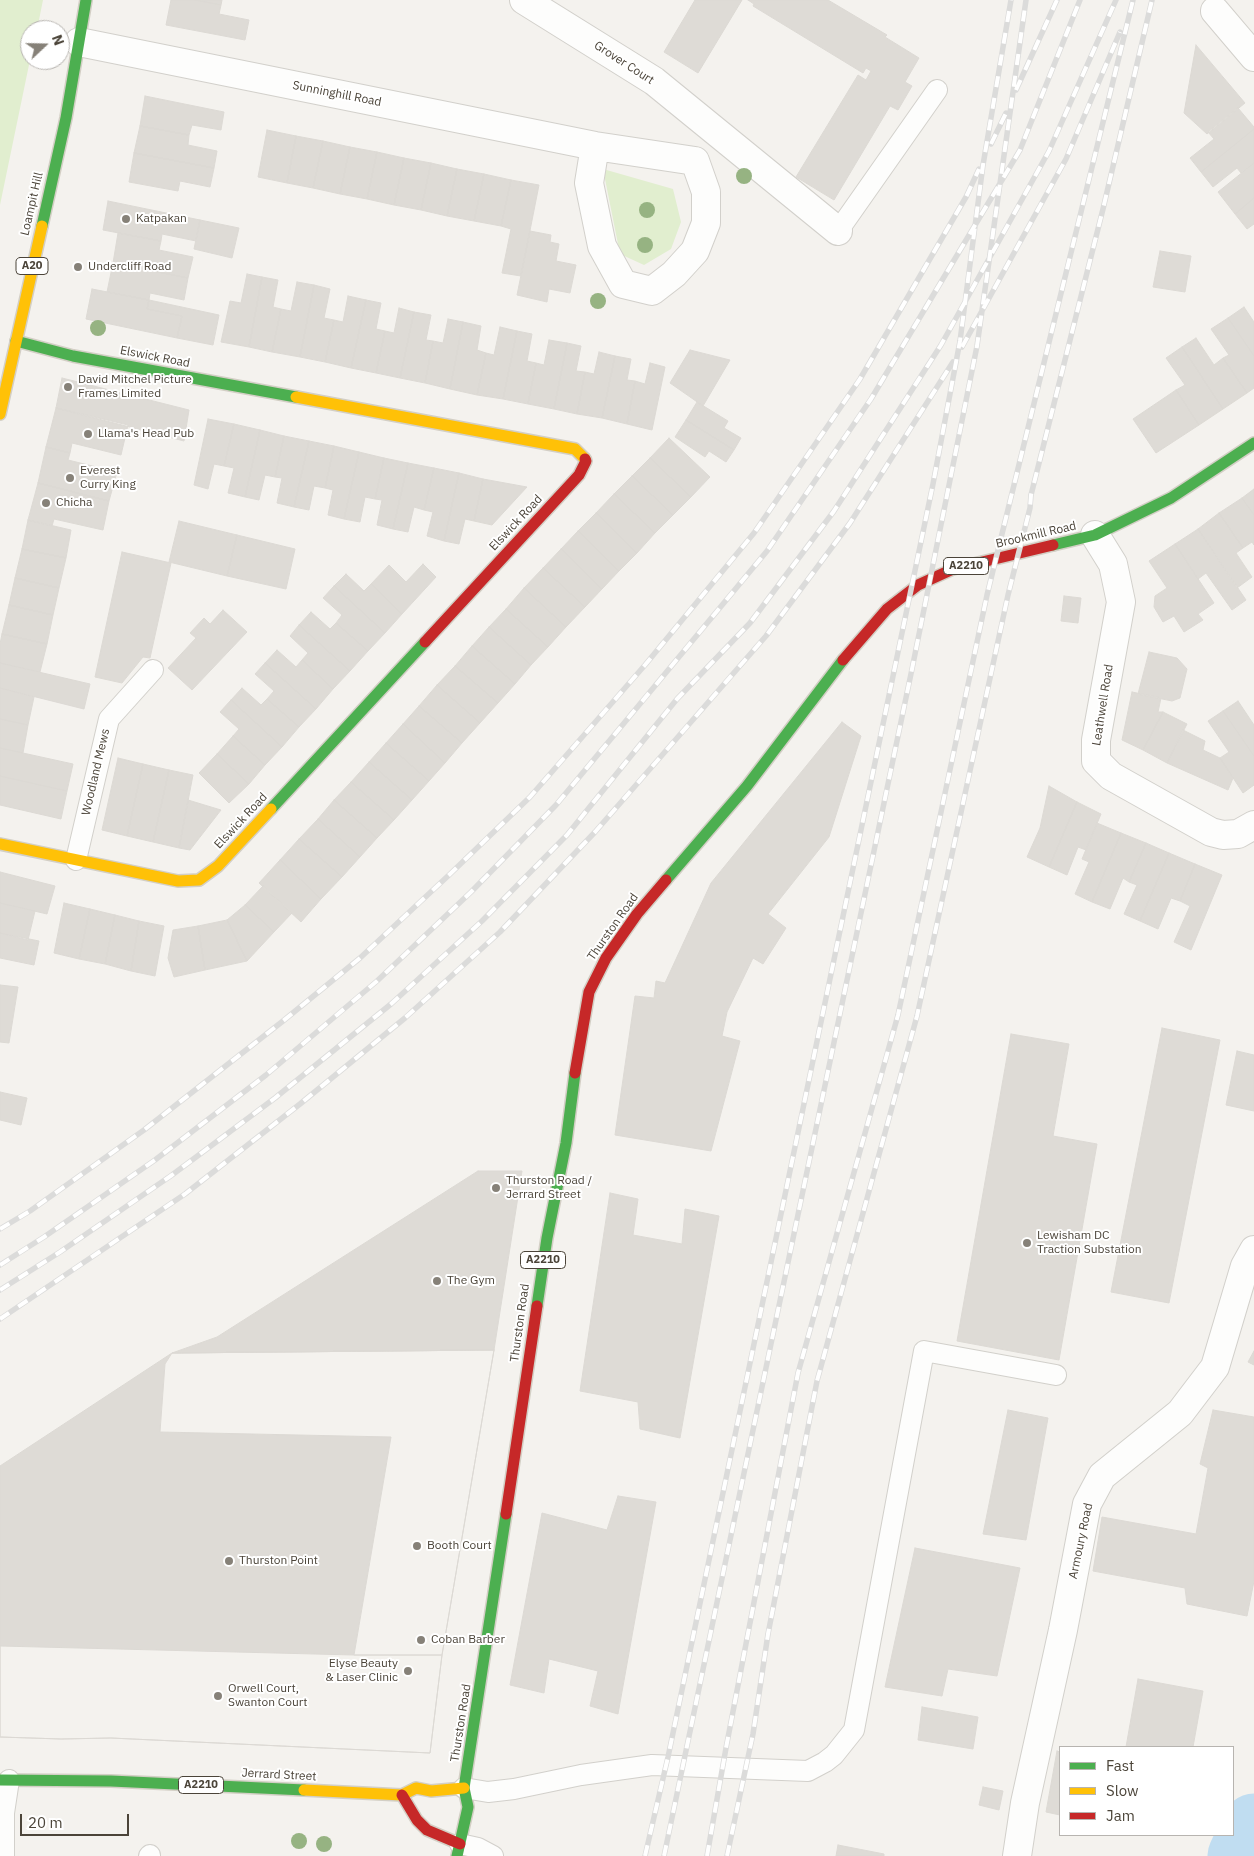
<!DOCTYPE html>
<html>
<head>
<meta charset="utf-8">
<style>
  body { margin:0 }
  #map { position:relative; width:1254px; height:1856px; overflow:hidden; background:#f4f2ee; font-family:"IBM Plex Sans",sans-serif }
  canvas { display:block }
  .legend { position:absolute; left:1059px; top:1746px; width:175px; height:90px; box-sizing:border-box; background:#fff; border:1px solid #b7b4b0; margin:0; padding:6px 9px; list-style:none; font-size:15px; color:#4b4439 }
  .legend li { display:flex; align-items:center; gap:10px; height:25px }
  .legend b { width:25px; border:1px solid #b7b4b0 }
  .north { position:absolute; left:20px; top:20px; width:50px; height:50px; box-sizing:border-box; background:#fff; border:1px solid #b7b4b0; border-radius:50%; rotate:69deg; font-size:14px; font-weight:700; line-height:20px; text-align:center; color:#4b4439 }
  .north::after { content:''; display:block; margin:auto; width:18px; height:22px; background:#868178; clip-path:polygon(50% 0,100% 100%,50% 72%,0 100%) }
  .scale { position:absolute; left:20px; top:1814px; width:109px; height:22px; box-sizing:border-box; border:2px solid #4b4439; border-top:0; padding-left:6px; font-size:15px; line-height:18px; white-space:nowrap; color:#4b4439; -webkit-text-stroke:4px #fff; paint-order:stroke }
</style>
</head>
<body>
<div id="map">
<canvas width="1254" height="1856"></canvas>
<ul class="legend">
<li><b style="height:6px;background:#4caf50"></b>Fast</li>
<li><b style="height:6px;background:#ffc107"></b>Slow</li>
<li><b style="height:6px;background:#c62828"></b>Jam</li>
</ul>
<div class="north">N</div>
<div class="scale">20 m</div>
</div>
<script>
const context = document.querySelector('canvas').getContext('2d');
context.lineJoin = 'round';
function fill(path, color) {
  context.fillStyle = color;
  context.fill(path, 'evenodd');
}
function toPath(rows) {
  const path = new Path2D();
  for (const r of rows) {
    path.moveTo(r[0], r[1]);
    for (let i = 2; i < r.length; i += 2) path.lineTo(r[i], r[i + 1]);
  }
  return path;
}
function strokePath(path, color, width, dash) {
  context.strokeStyle = color;
  context.lineWidth = width;
  context.lineCap = dash ? 'butt' : 'round';
  context.setLineDash(dash || []);
  context.stroke(path);
}
function write(font, color, halo, rows, align = 'center') {
  context.font = font + ' "IBM Plex Sans",sans-serif';
  context.lineWidth = 4;
  context.setLineDash([]);
  context.textBaseline = 'middle';
  context.strokeStyle = halo;
  context.fillStyle = color;
  for (const [text, x, y, turn = 0] of rows) {
    context.save();
    context.translate(x, y);
    context.rotate((+turn || 0) * Math.PI / 180);
    context.textAlign = isNaN(turn) ? turn : align;
    if (halo) context.strokeText(text, 0, 0);
    context.fillText(text, 0, 0);
    context.restore();
  }
}
fill(toPath([
  [0,0,43,0,37,30,30,30,30,60,0,205],
  [603,169,673,189,681,222,671,249,644,265,620,254]
]), '#e1eecf');
strokePath(toPath([
  [1240,1856,1254,1826]
]), '#c0ddf1', 65);
const building = toPath([
  [171,0,195,0,221,5,219,14,249,20,245,40,166,25,171,0],
  [195,0,222,0,221,5,195,0],
  [695,0,742,0,698,73,664,52,695,0],
  [748,0,828,0,887,35,885,37,919,58,905,82,912,86,898,110,890,106,834,200,796,177,858,75,866,80,871,71,866,68,863,73,753,6,754,4,748,0],
  [1196,45,1245,103,1207,134,1184,113,1196,45],
  [145,96,224,112,221,130,192,125,189,135,140,126,145,96],
  [1238,108,1254,127,1254,129,1201,172,1190,158,1214,139,1208,132,1238,108],
  [140,126,189,135,188,145,217,151,214,168,134,153,140,126],
  [1254,129,1254,163,1241,173,1237,168,1213,187,1201,172,1254,129],
  [267,130,296,136,287,183,258,177,267,130],
  [296,136,323,141,313,188,287,183,296,136],
  [323,141,350,147,340,194,313,188,323,141],
  [350,147,377,152,367,199,340,194,350,147],
  [377,152,404,158,394,205,367,199,377,152],
  [134,153,214,168,210,187,180,181,178,191,129,182,134,153],
  [404,158,431,163,421,210,394,205,404,158],
  [431,163,457,169,447,216,421,210,431,163],
  [1254,163,1254,198,1235,214,1218,192,1254,163],
  [457,169,484,174,474,221,447,216,457,169],
  [484,174,511,180,501,226,474,221,484,174],
  [511,180,539,185,521,276,502,273,511,229,501,226,511,180],
  [1254,198,1254,224,1247,229,1235,214,1254,198],
  [108,201,200,220,196,241,162,234,161,241,103,230,108,201],
  [200,220,239,228,232,258,194,249,200,220],
  [530,231,551,235,550,242,559,244,556,261,576,265,570,293,549,289,547,302,517,295,530,231],
  [118,233,161,241,159,250,193,257,188,278,113,263,118,233],
  [1160,251,1191,256,1185,292,1153,287,1160,251],
  [113,263,188,278,184,300,150,293,149,300,107,292,113,263],
  [247,274,262,277,249,347,221,342,230,301,241,303,247,274],
  [262,277,278,280,273,307,281,309,272,352,249,347,262,277],
  [297,282,314,285,300,357,272,352,281,309,291,311,297,282],
  [314,285,330,289,324,318,334,320,325,362,300,357,314,285],
  [92,289,149,300,147,309,182,316,177,338,86,319,92,289],
  [348,296,366,300,351,368,325,362,334,320,343,322,348,296],
  [149,300,219,315,213,345,177,338,182,316,147,309,149,300],
  [366,300,381,303,376,329,385,331,376,373,351,368,366,300],
  [1244,307,1254,322,1254,356,1228,318,1244,307],
  [399,308,414,312,400,378,376,373,385,331,394,333,399,308],
  [414,312,431,315,426,340,433,341,425,383,400,378,414,312],
  [1228,318,1254,356,1254,388,1247,393,1223,358,1229,355,1211,329,1228,318],
  [448,319,463,322,450,389,425,383,433,341,443,343,448,319],
  [463,322,481,326,477,350,486,353,477,395,450,389,463,322],
  [500,327,517,331,503,399,477,395,486,353,494,355,500,327],
  [517,331,532,334,527,361,536,363,528,404,503,399,517,331],
  [1196,338,1214,365,1223,358,1247,393,1223,409,1182,347,1196,338],
  [549,340,567,343,554,409,528,404,536,363,544,365,549,340],
  [567,343,581,346,576,371,585,372,577,414,554,409,567,343],
  [1182,347,1223,409,1199,425,1176,390,1185,385,1166,358,1182,347],
  [690,350,730,360,703,406,670,383,690,350],
  [599,352,615,356,602,418,577,414,585,372,594,374,599,352],
  [615,356,631,359,627,380,635,381,627,424,602,418,615,356],
  [650,363,665,367,652,430,627,424,635,381,645,384,650,363],
  [62,378,189,410,184,441,56,408,62,378],
  [1176,390,1199,425,1156,453,1133,419,1176,390],
  [697,402,728,421,724,428,741,438,734,450,686,420,697,402],
  [56,408,128,425,121,455,72,443,70,453,46,447,56,408],
  [208,419,234,424,224,466,214,464,208,489,194,485,208,419],
  [686,420,734,450,726,462,709,451,705,457,675,437,686,420],
  [234,424,260,430,245,497,228,493,234,468,224,466,234,424],
  [260,430,284,436,275,477,265,475,259,500,245,497,260,430],
  [284,436,309,441,294,507,277,503,282,478,275,477,284,436],
  [669,438,710,477,691,497,650,458,669,438],
  [309,441,334,446,325,488,314,486,309,510,294,507,309,441],
  [334,446,359,452,344,519,328,515,333,490,325,488,334,446],
  [46,447,70,453,68,460,117,472,109,501,38,483,46,447],
  [359,452,384,458,375,499,365,497,360,522,344,519,359,452],
  [384,458,408,463,393,529,377,525,382,500,375,499,384,458],
  [650,458,691,497,673,515,632,476,650,458],
  [408,463,434,468,424,510,414,507,408,532,393,529,408,463],
  [434,468,459,473,444,541,427,536,433,512,424,510,434,468],
  [459,473,483,479,474,521,465,519,459,544,444,541,459,473],
  [632,476,673,515,655,533,614,494,632,476],
  [483,479,527,487,492,525,474,521,483,479],
  [38,483,109,501,103,530,54,519,52,526,28,520,38,483],
  [1254,489,1254,515,1242,498,1254,489],
  [614,494,655,533,637,553,596,513,614,494],
  [1242,498,1254,515,1254,545,1252,542,1243,548,1219,513,1242,498],
  [596,513,637,553,619,571,578,531,596,513],
  [1219,513,1243,548,1236,553,1252,577,1237,588,1198,529,1219,513],
  [28,520,71,530,66,558,22,549,28,520],
  [179,521,237,535,227,576,169,562,179,521],
  [1198,529,1246,600,1232,610,1206,573,1198,579,1175,544,1198,529],
  [578,531,619,571,602,589,561,549,578,531],
  [237,535,295,549,286,589,227,576,237,535],
  [1175,544,1214,603,1198,614,1203,620,1184,632,1174,616,1163,622,1154,607,1155,596,1167,588,1149,561,1175,544],
  [22,549,66,558,59,588,15,578,22,549],
  [561,549,602,589,585,607,543,568,561,549],
  [122,552,171,563,150,658,143,657,122,683,95,677,122,552],
  [423,564,436,577,402,614,371,584,389,565,406,582,423,564],
  [543,568,585,607,566,627,524,588,543,568],
  [346,574,364,591,371,584,402,614,385,633,334,586,346,574],
  [15,578,59,588,53,615,9,605,15,578],
  [334,586,385,633,368,651,336,623,342,615,323,598,334,586],
  [524,588,566,627,548,647,506,609,524,588],
  [1064,596,1081,598,1078,623,1061,621,1064,596],
  [9,605,53,615,47,644,2,634,9,605],
  [506,609,548,647,531,665,489,627,506,609],
  [223,610,247,632,192,690,168,668,196,638,190,633,204,618,210,624,223,610],
  [311,612,330,629,336,623,368,651,350,671,299,625,311,612],
  [299,625,350,671,333,689,302,660,308,653,290,636,299,625],
  [489,627,531,665,515,684,472,646,489,627],
  [2,634,47,644,40,672,0,663,0,644,2,634],
  [472,646,515,684,498,703,455,666,472,646],
  [277,650,296,667,302,660,333,689,316,709,265,663,277,650],
  [1149,652,1177,658,1187,669,1180,698,1172,701,1138,694,1149,652],
  [0,663,90,684,84,709,0,688,0,663],
  [265,663,316,709,299,727,267,699,274,691,255,674,265,663],
  [455,666,498,703,480,723,437,685,455,666],
  [437,685,480,723,462,743,419,706,437,685],
  [0,688,34,697,28,725,0,719,0,688],
  [242,688,261,705,267,699,299,727,282,747,231,700,242,688],
  [1132,692,1161,698,1158,712,1163,712,1143,750,1122,740,1132,692],
  [231,700,282,747,265,765,233,736,239,729,220,712,231,700],
  [1238,701,1254,725,1254,756,1223,711,1238,701],
  [419,706,462,743,445,763,403,724,419,706],
  [1223,711,1254,756,1254,785,1243,793,1220,758,1229,752,1208,721,1223,711],
  [1163,712,1187,724,1167,763,1143,750,1163,712],
  [0,719,28,725,23,753,0,748,0,719],
  [842,722,861,736,829,837,768,914,786,928,763,964,753,958,727,1012,722,1036,740,1041,711,1151,615,1135,635,996,654,998,656,981,665,983,711,883,842,722],
  [403,724,445,763,429,781,386,743,403,724],
  [1183,730,1205,741,1203,750,1220,758,1233,778,1228,790,1167,763,1183,730],
  [233,736,265,765,249,784,217,754,233,736],
  [386,743,429,781,412,800,369,762,386,743],
  [0,748,73,764,67,791,0,776,0,748],
  [217,754,249,784,229,803,199,773,217,754],
  [118,758,143,764,127,836,102,830,118,758],
  [369,762,412,800,394,820,351,782,369,762],
  [143,764,169,770,153,842,127,836,143,764],
  [169,770,193,775,179,848,153,842,169,770],
  [0,776,67,791,61,819,0,805,0,776],
  [351,782,394,820,377,838,334,800,351,782],
  [1049,786,1077,802,1049,867,1027,857,1040,828,1049,786],
  [188,800,221,810,190,850,179,848,188,800],
  [334,800,377,838,360,857,318,819,334,800],
  [1077,802,1101,814,1086,850,1078,847,1067,875,1049,867,1077,802],
  [318,819,360,857,342,877,299,839,318,819],
  [1097,823,1121,833,1092,902,1075,894,1089,862,1082,859,1097,823],
  [1121,833,1146,843,1129,882,1123,878,1110,909,1092,902,1121,833],
  [299,839,342,877,321,899,280,860,299,839],
  [1146,843,1169,853,1140,921,1124,914,1137,885,1129,882,1146,843],
  [1169,853,1195,864,1180,901,1171,898,1158,929,1140,921,1169,853],
  [280,860,321,899,301,922,259,883,280,860],
  [1195,864,1222,875,1191,950,1174,942,1190,906,1180,901,1195,864],
  [0,872,55,886,47,914,0,903,0,872],
  [263,886,292,913,274,932,245,905,263,886],
  [0,903,35,911,28,940,0,933,0,903],
  [64,903,90,909,79,959,54,953,64,903],
  [245,905,274,932,247,961,227,920,245,905],
  [90,909,115,915,105,964,79,959,90,909],
  [115,915,139,921,131,971,105,964,115,915],
  [227,920,247,961,205,970,198,926,227,920],
  [139,921,164,926,155,976,131,971,139,921],
  [198,926,205,970,174,977,168,958,173,930,198,926],
  [0,933,39,941,34,965,0,958,0,933],
  [0,985,18,987,9,1043,0,1042,0,985],
  [1162,1028,1220,1040,1169,1303,1111,1292,1162,1028],
  [1011,1034,1069,1044,1053,1136,1097,1144,1059,1360,957,1341,1011,1034],
  [1237,1051,1254,1055,1254,1111,1226,1105,1237,1051],
  [0,1092,27,1098,21,1125,0,1120,0,1092],
  [478,1171,522,1171,494,1350,172,1353,217,1337,478,1171],
  [610,1193,638,1199,633,1235,682,1244,685,1209,719,1216,680,1438,640,1429,638,1402,580,1391,610,1193],
  [494,1350,442,1655,430,1753,111,1738,61,1739,0,1737,0,1466,172,1353,494,1350],
  [494,1350,442,1655,354,1655,391,1437,160,1432,165,1364,172,1353,494,1350],
  [1254,1351,1254,1365,1248,1362,1254,1351],
  [1008,1410,1048,1418,1026,1540,983,1534,1008,1410],
  [1213,1410,1254,1417,1254,1581,1247,1616,1187,1604,1185,1588,1093,1571,1102,1517,1196,1534,1208,1468,1200,1464,1213,1410],
  [618,1496,656,1502,618,1714,590,1706,598,1671,549,1659,544,1693,510,1685,542,1513,607,1530,618,1496],
  [915,1548,1020,1568,997,1676,948,1669,942,1696,885,1687,915,1548],
  [0,1646,354,1655,442,1655,430,1753,111,1738,61,1739,0,1737,0,1646],
  [1138,1679,1203,1691,1193,1747,1126,1747,1138,1679],
  [922,1707,978,1717,973,1749,918,1740,922,1707],
  [1057,1751,1060,1752,1060,1815,1046,1812,1057,1751],
  [983,1787,1003,1791,999,1810,979,1805,983,1787],
  [838,1845,884,1854,884,1856,836,1856,838,1845]
]);
fill(building, '#dedbd6');
strokePath(building, '#dcd9d4', 1);
const lane = toPath([
  [838,231,937,90],
  [76,860,109,719,153,670],
  [464,1788,488,1792,514,1789,581,1775,652,1765,808,1771,825,1762,834,1755,854,1730,924,1351,1056,1375],
  [460,1844,478,1848,493,1856],
  [4,1856,4,1813,9,1780],
  [149,1856,150,1855]
]);
const street = toPath([
  [524,0,654,81,838,231],
  [1215,11,1254,57],
  [79,42,595,146,695,161],
  [595,146,589,183,602,246,623,284,652,291,674,274,695,251,706,223,706,192,695,161],
  [1095,535,1113,564,1121,602,1096,740,1096,761,1111,776,1211,832,1223,835,1238,834,1254,825],
  [1017,1856,1025,1803,1063,1630,1087,1504,1102,1476,1180,1413,1215,1367,1245,1266,1254,1250]
]);
const fast = toPath([
  [42,226,66,118,86,0],
  [16,341,73,356,296,397],
  [1053,545,1095,535,1171,498,1254,443],
  [271,809,425,642],
  [666,880,747,786,843,660],
  [537,1306,547,1238,566,1143,575,1073],
  [0,1780,111,1781,304,1790],
  [457,1856,468,1807,464,1788,506,1514]
]);
const slow = toPath([
  [296,397,575,449,585,459],
  [0,414,42,226],
  [0,844,178,881,199,880,218,866,271,809],
  [304,1790,402,1795,416,1788,431,1791,464,1788]
]);
const jam = toPath([
  [425,642,579,475,586,461,585,459],
  [843,660,887,609,918,585,953,569,1053,545],
  [575,1073,589,992,606,958,637,914,666,880],
  [506,1514,537,1306],
  [402,1795,417,1820,427,1830,460,1844]
]);
strokePath(lane, '#d2d0cb', 22);
strokePath(street, '#d2d0cb', 30);
strokePath(fast, '#d3cfc5', 14);
strokePath(slow, '#d3cfc5', 14);
strokePath(jam, '#d3cfc5', 14);
strokePath(lane, '#fdfdfc', 20);
strokePath(street, '#fdfdfc', 28);
strokePath(fast, '#4caf50', 11);
strokePath(slow, '#ffc107', 11);
strokePath(jam, '#c62828', 11);
const rail = toPath([
  [1016,90,1057,0],
  [991,144,1006,113],
  [962,347,1066,159,1120,32],
  [0,1229,30,1211,144,1130,283,1021,360,958,449,875,530,797,645,665,754,533,860,379,966,197,979,169],
  [0,1265,44,1237,155,1160,266,1075,377,981,471,892,556,805,767,551,871,399,1020,150,1080,0],
  [0,1290,60,1252,172,1175,275,1098,391,1004,482,921,567,835,677,699,750,623,834,511,941,345,1049,151,1116,0],
  [0,1319,185,1194,300,1104,405,1018,500,932,595,832,766,636,850,523,953,362],
  [645,1856,668,1757,933,484,960,341,983,165,1011,0],
  [664,1856,912,669,977,346,1026,0],
  [707,1856,726,1748,798,1373,898,1015,987,595,1133,0],
  [727,1856,753,1734,768,1634,817,1381,917,1016,1008,595,1030,508,1031,495,1103,209,1152,0]
]);
strokePath(rail, '#dbdbda', 5.5);
strokePath(rail, '#fff', 4, [11]);
context.fillStyle = '#96b382';
for (const [x, y] of [
  [744,176],
  [647,210],
  [645,245],
  [598,301],
  [98,328],
  [299,1841],
  [324,1844]
]) {
  context.beginPath();
  context.arc(x, y, 8, 0, 2 * Math.PI);
  context.fill();
}
for (const [x, y, r, color] of [
  [126,219,5,"#868178"],
  [78,267,5,"#868178"],
  [68,387,5,"#868178"],
  [88,434,5,"#868178"],
  [70,478,5,"#868178"],
  [46,503,5,"#868178"],
  [496,1188,5,"#868178"],
  [1027,1243,5,"#868178"],
  [437,1281,5,"#868178"],
  [417,1546,5,"#868178"],
  [229,1561,5,"#868178"],
  [421,1640,5,"#868178"],
  [408,1671,5,"#868178"],
  [218,1696,5,"#868178"]
]) {
  const dot = new Path2D();
  dot.arc(x, y, r, 0, 2 * Math.PI);
  context.fillStyle = color;
  context.fill(dot);
  strokePath(dot, '#fff', 2);
}
for (const [x, y, w] of [
  [32,266,32],
  [966,566,45],
  [543,1260,45],
  [201,1785,45]
]) {
  const box = new Path2D();
  box.roundRect(x - w / 2, y - 8.5, w, 17, 4);
  context.fillStyle = '#fff';
  context.fill(box);
  strokePath(box, '#4b4439', 1);
}
write('bold 11px', '#4b4439', null, [
  ["A20",32,266],
  ["A2210",966,566],
  ["A2210",543,1260],
  ["A2210",201,1785]
]);
write('12px', '#4b4439', '#fff', [
  ["Grover Court",624,63,33],
  ["Sunninghill Road",337,94,11],
  ["Loampit Hill",32,204,-77],
  ["Elswick Road",155,357,11],
  ["Elswick Road",516,523,-47],
  ["Brookmill Road",1036,535,-13],
  ["Leathwell Road",1103,705,-81],
  ["Woodland Mews",96,772,-77],
  ["Elswick Road",241,821,-47],
  ["Thurston Road",613,927,-55],
  ["Thurston Road",520,1323,-82],
  ["Armoury Road",1081,1541,-78],
  ["Thurston Road",461,1723,-81],
  ["Jerrard Street",279,1775,3]
]);
write('12px', '#4b4439', '#fff', [
  ["Katpakan",136,219],
  ["Undercliff Road",88,267],
  ["David Mitchel Picture",78,380],
  ["Frames Limited",78,394],
  ["Llama's Head Pub",98,434],
  ["Everest",80,471],
  ["Curry King",80,485],
  ["Chicha",56,503],
  ["Thurston Road /",506,1181],
  ["Jerrard Street",506,1195],
  ["Lewisham DC",1037,1236],
  ["Traction Substation",1037,1250],
  ["The Gym",447,1281],
  ["Booth Court",427,1546],
  ["Thurston Point",239,1561],
  ["Coban Barber",431,1640],
  ["Elyse Beauty",398,1664,"right"],
  ["& Laser Clinic",398,1678,"right"],
  ["Orwell Court,",228,1689],
  ["Swanton Court",228,1703]
], 'left');
</script>
</body>
</html>
